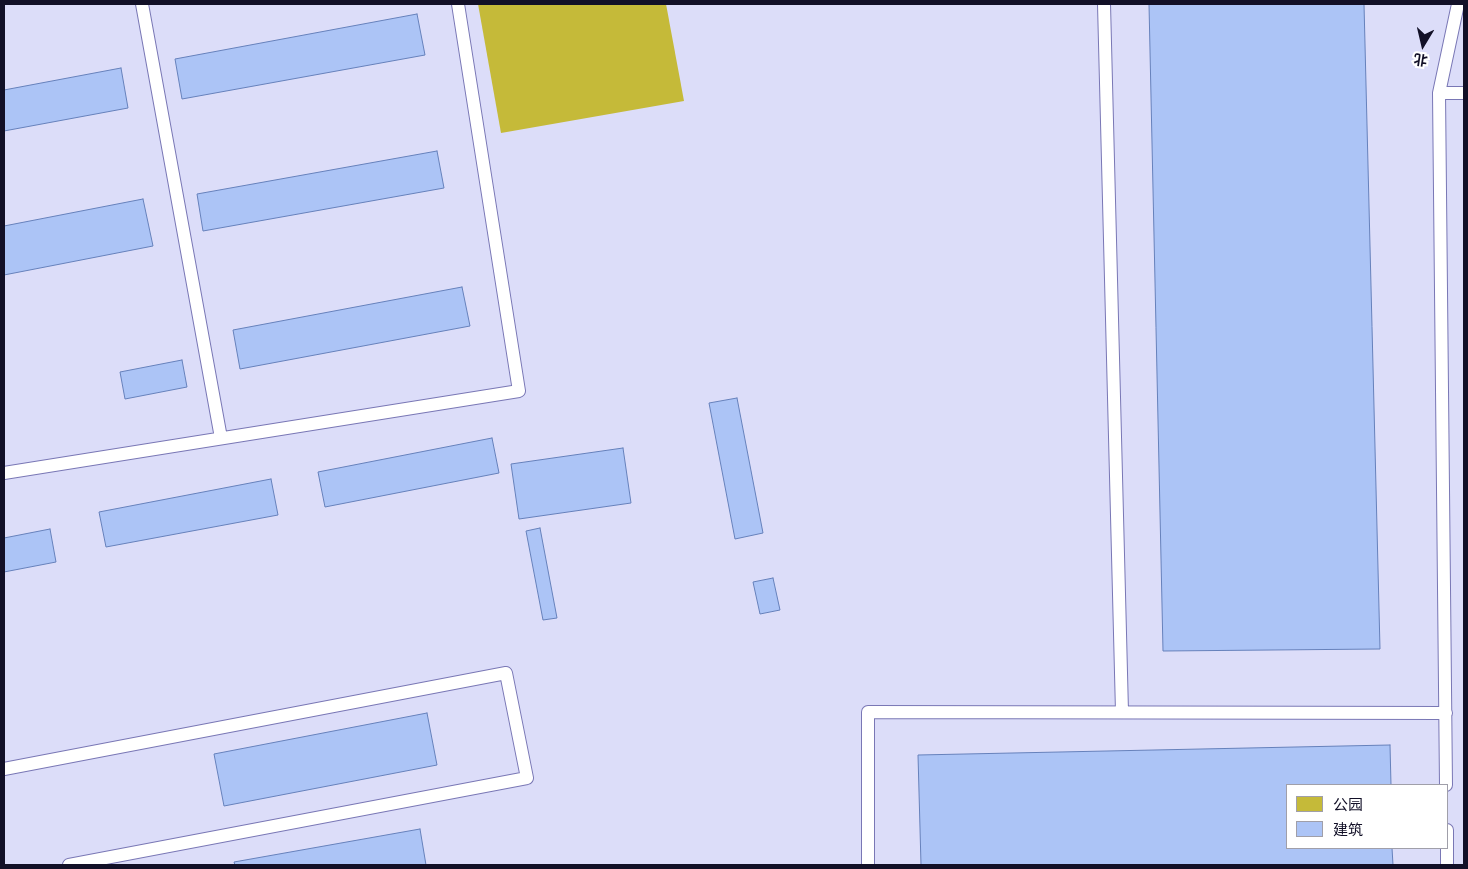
<!DOCTYPE html>
<html>
<head>
<meta charset="utf-8">
<style>
  body { margin:0 }
  #map { position:relative; width:1468px; height:869px; overflow:hidden; background:#dcddf9; font-family:Lato,"Noto Sans SC",sans-serif }
  canvas { display:block }
  .frame { position:absolute; inset:0; border:5px solid #121027; pointer-events:none }
  .legend { position:absolute; left:1286px; top:784px; width:162px; height:65px; box-sizing:border-box; background:#fff; border:1px solid #a09fa9; margin:0; padding:6px 9px; list-style:none; font-size:15px; color:#121027 }
  .legend li { display:flex; align-items:center; gap:10px; height:25px }
  .legend b { width:25px; border:1px solid #a09fa9 }
  .north { position:absolute; left:1398px; top:20px; width:50px; height:50px; -webkit-text-stroke:4px #fff; paint-order:stroke; rotate:189deg; font-size:14px; font-weight:700; line-height:20px; text-align:center; color:#121027 }
  .north::after { content:''; display:block; margin:auto; width:18px; height:22px; background:#121027; clip-path:polygon(50% 0,100% 100%,50% 72%,0 100%) }
</style>
</head>
<body>
<div id="map">
<canvas width="1468" height="869"></canvas>
<div class="frame"></div>
<ul class="legend">
<li><b style="height:14px;background:#c5ba39"></b>公园</li>
<li><b style="height:14px;background:#acc4f6"></b>建筑</li>
</ul>
<div class="north">北</div>
</div>
<script>
const context = document.querySelector('canvas').getContext('2d');
context.lineJoin = 'round';
function fill(path, color) {
  context.fillStyle = color;
  context.fill(path, 'evenodd');
}
function toPath(rows) {
  const path = new Path2D();
  for (const r of rows) {
    path.moveTo(r[0], r[1]);
    for (let i = 2; i < r.length; i += 2) path.lineTo(r[i], r[i + 1]);
  }
  return path;
}
function strokePath(path, color, width, dash) {
  context.strokeStyle = color;
  context.lineWidth = width;
  context.lineCap = dash ? 'butt' : 'round';
  context.setLineDash(dash || []);
  context.stroke(path);
}
fill(toPath([
  [478,4,666,4,684,101,501,133]
]), '#c5ba39');
const building = toPath([
  [1149,4,1364,4,1380,649,1163,651,1149,4],
  [417,14,425,55,182,99,175,59,417,14],
  [121,68,128,108,4,131,4,90,121,68],
  [437,151,444,188,203,231,197,194,437,151],
  [143,199,153,246,4,275,4,226,143,199],
  [462,287,470,326,240,369,233,330,462,287],
  [182,360,187,387,125,399,120,372,182,360],
  [737,398,763,533,735,539,709,403,737,398],
  [492,438,499,473,325,507,318,472,492,438],
  [623,448,631,503,519,519,511,464,623,448],
  [271,479,278,515,106,547,99,512,271,479],
  [540,528,557,618,543,620,526,531,540,528],
  [50,529,56,562,4,572,4,538,50,529],
  [773,578,780,610,760,614,753,582,773,578],
  [427,713,437,765,224,806,214,754,427,713],
  [1390,745,1391,785,1287,785,1287,848,1392,848,1393,865,921,865,918,755,1390,745],
  [420,829,426,865,235,865,234,862,420,829]
]);
fill(building, '#acc4f6');
strokePath(building, '#6681bb', 1);
const lane = toPath([
  [142,4,221,438],
  [1104,4,1122,712],
  [1439,93,1464,93],
  [4,473,519,391,458,4],
  [4,769,506,673,527,778,69,865],
  [1446,785,1439,93,1458,4],
  [1447,830,1447,865],
  [868,865,868,712,1446,713]
]);
strokePath(lane, '#7977b5', 14);
strokePath(lane, '#fff', 12);
</script>
</body>
</html>
